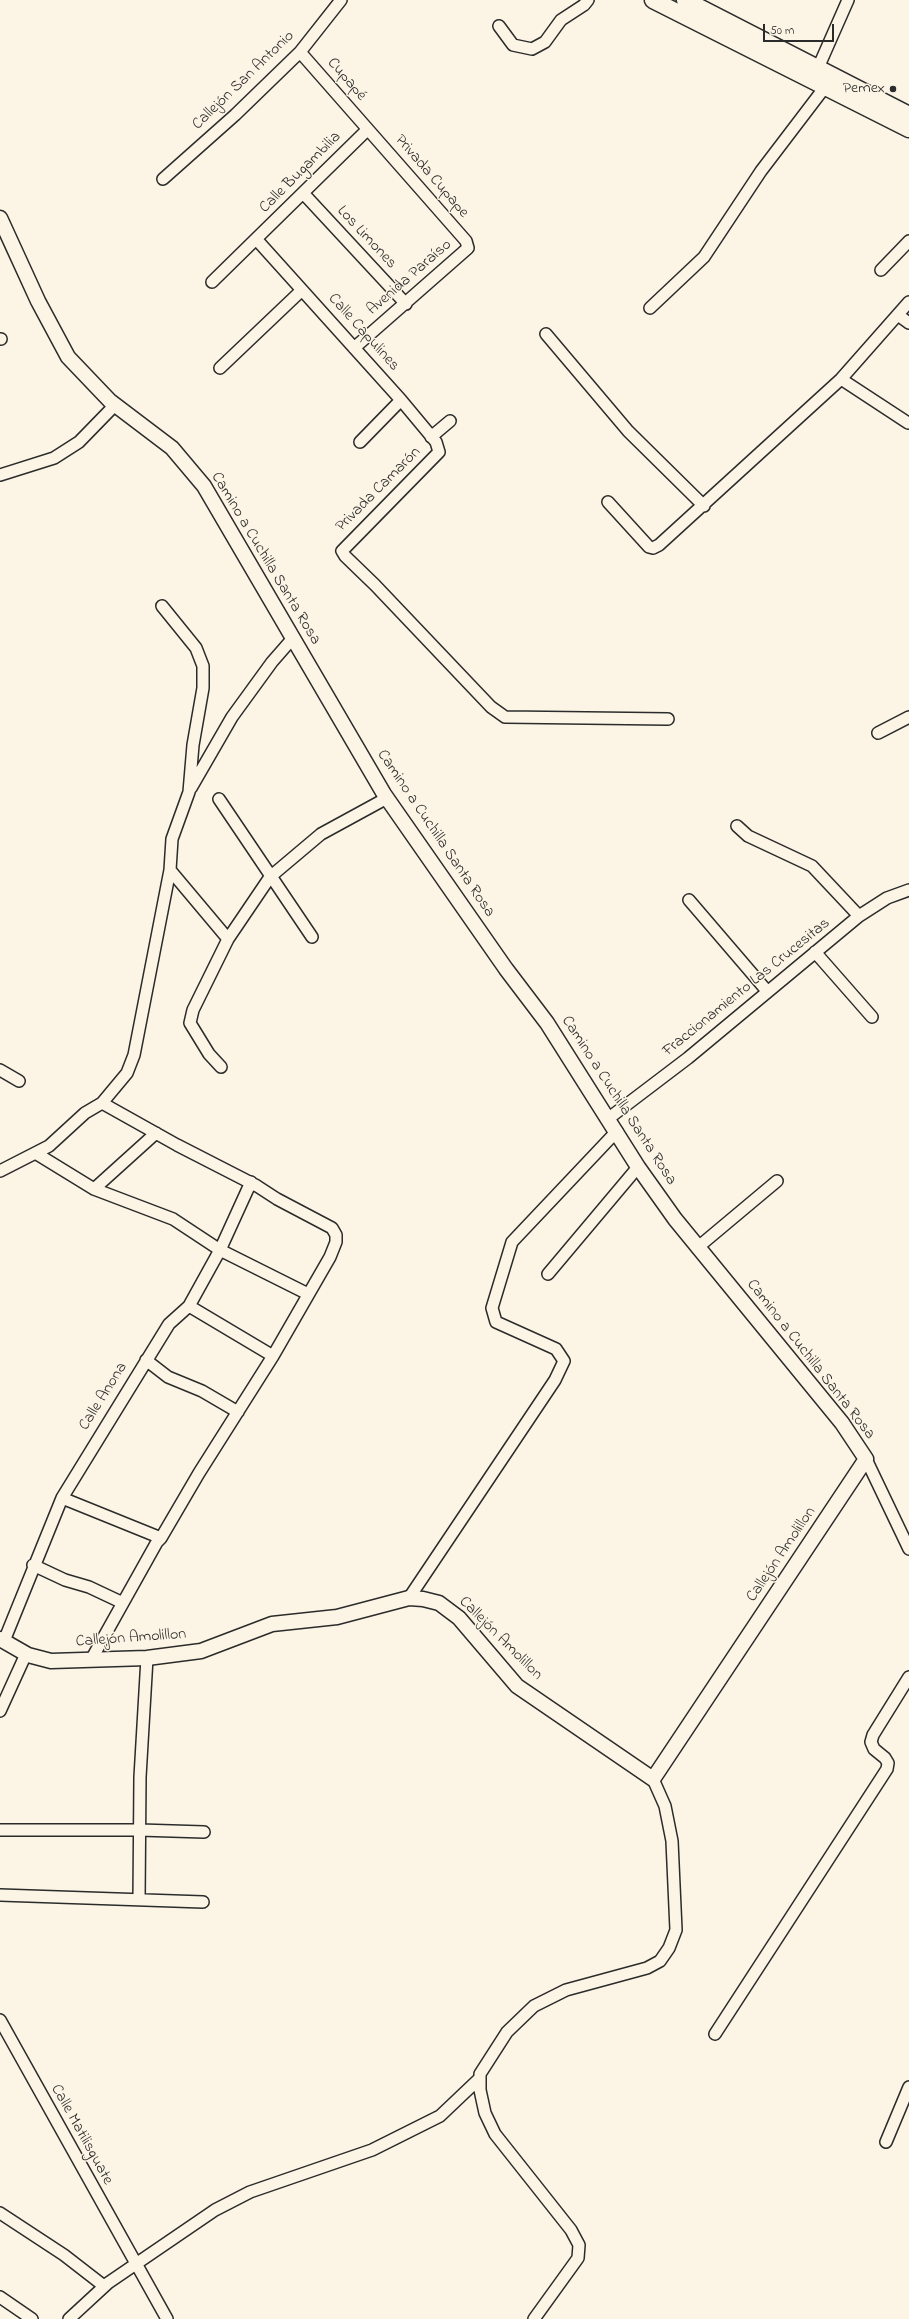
<!DOCTYPE html>
<html>
<head>
<meta charset="utf-8">
<style>
  body { margin:0 }
  #map { position:relative; width:909px; height:2319px; overflow:hidden; background:#fcf5e5; font-family:"Indie Flower",sans-serif }
  canvas { display:block }
  .scale { position:absolute; left:763px; top:24px; width:71px; height:18px; box-sizing:border-box; border:2px solid #2b2b2b; border-top:0; padding-left:5px; font-size:12px; line-height:14px; white-space:nowrap; color:#2b2b2b; -webkit-text-stroke:3px #fcf5e5; paint-order:stroke }
</style>
</head>
<body>
<div id="map">
<canvas width="909" height="2319"></canvas>
<div class="scale">50 m</div>
</div>
<script>
const context = document.querySelector('canvas').getContext('2d');
context.lineJoin = 'round';
function toPath(rows) {
  const path = new Path2D();
  for (const r of rows) {
    path.moveTo(r[0], r[1]);
    for (let i = 2; i < r.length; i += 2) path.lineTo(r[i], r[i + 1]);
  }
  return path;
}
function strokePath(path, color, width, dash) {
  context.strokeStyle = color;
  context.lineWidth = width;
  context.lineCap = dash ? 'butt' : 'round';
  context.setLineDash(dash || []);
  context.stroke(path);
}
function write(font, color, halo, rows, align = 'center') {
  context.font = font + ' "Indie Flower",sans-serif';
  context.lineWidth = 3;
  context.setLineDash([]);
  context.textBaseline = 'middle';
  context.strokeStyle = halo;
  context.fillStyle = color;
  for (const [text, x, y, turn = 0] of rows) {
    context.save();
    context.translate(x, y);
    context.rotate((+turn || 0) * Math.PI / 180);
    context.textAlign = isNaN(turn) ? turn : align;
    if (halo) context.strokeText(text, 0, 0);
    context.fillText(text, 0, 0);
    context.restore();
  }
}
const minor = toPath([
  [499,26,513,45,532,49,545,42,561,20,584,5,588,0],
  [300,52,466,241,468,248,354,348],
  [818,68,848,0],
  [163,179,235,115,300,52,341,0],
  [303,193,406,304],
  [257,240,401,400,436,442,439,452,342,551,345,556,375,585,491,707,505,717,668,719],
  [881,270,909,241],
  [212,282,367,130],
  [650,308,704,257,761,171,825,87],
  [898,315,909,323],
  [546,334,628,431,704,506],
  [0,339,1,339],
  [220,368,302,290],
  [841,379,908,423],
  [431,437,450,421],
  [360,442,401,400],
  [0,475,54,458,79,442,115,405],
  [608,502,649,547,653,548,659,545,841,379,909,302],
  [878,733,909,717],
  [191,788,232,717,272,662,293,638],
  [219,799,312,937],
  [737,826,748,836,812,866,859,916],
  [170,870,228,939],
  [689,900,767,991],
  [815,952,872,1017],
  [221,1067,209,1054,190,1023,193,1010,228,939,270,877,321,834,387,798],
  [0,1070,19,1081],
  [609,1118,688,1058,859,916,887,898,909,890],
  [37,1154,94,1189,173,1219,220,1250,308,1294],
  [0,1171,49,1146,85,1113,102,1103,127,1073,134,1055,170,870,172,839,189,792,193,745,203,688,203,666,196,648,162,606],
  [94,1189,156,1133],
  [697,1248,777,1181],
  [548,1274,638,1167],
  [189,1306,273,1356],
  [146,1360,168,1377,202,1391,238,1412],
  [866,1459,909,1549],
  [62,1498,161,1538],
  [33,1565,65,1580,89,1587,123,1603],
  [409,1598,555,1380,564,1361,556,1349,496,1322,492,1308,512,1242,617,1131],
  [4,1641,62,1498,169,1324,189,1306,220,1250,251,1182],
  [91,1660,157,1542,161,1538,199,1473,273,1356,330,1257,336,1242,336,1235,332,1228,277,1199,257,1186,177,1145,102,1103],
  [0,1711,26,1654],
  [0,1830,140,1830,204,1832],
  [0,1895,203,1902],
  [139,1900,140,1777,147,1658],
  [0,2020,167,2319],
  [715,2034,887,1769,888,1763,885,1758,874,1749,871,1742,873,1735,909,1677],
  [886,2142,909,2087],
  [0,2213,64,2255,104,2286],
  [0,2297,32,2319],
  [69,2319,108,2283,215,2210,250,2192,372,2150,440,2116,480,2078],
  [534,2319,578,2258,579,2245,571,2230,495,2134,485,2113,480,2090,480,2074,507,2032,534,2006,566,1990,647,1968,660,1961,669,1948,676,1930,672,1841,665,1806,653,1779]
]);
const tertiary = toPath([
  [0,218,38,301,68,357,110,401,172,448,204,486,384,794,506,969,547,1023,638,1167,675,1219,842,1423,866,1459,653,1779,517,1686,459,1618,439,1603,423,1599,409,1598,337,1617,272,1624,201,1651,147,1658,51,1661,28,1655,0,1639]
]);
const secondary = toPath([
  [653,0,909,129],
  [685,0,909,115]
]);
strokePath(minor, '#2b2b2b', 14);
strokePath(tertiary, '#2b2b2b', 17);
strokePath(secondary, '#2b2b2b', 19);
strokePath(minor, '#fcf5e5', 11);
strokePath(tertiary, '#fcf5e5', 14);
strokePath(secondary, '#fcf5e5', 16);
for (const [x, y, r, color] of [
  [893,89,4,"#2b2b2b"]
]) {
  const dot = new Path2D();
  dot.arc(x, y, r, 0, 2 * Math.PI);
  context.fillStyle = color;
  context.fill(dot);
  strokePath(dot, '#fcf5e5', 1.5);
}
write('16px', '#2b2b2b', '#fcf5e5', [
  ["Cupapé",346,80,49],
  ["Callejón San Antonio",244,81,-44],
  ["Calle Bugambilia",301,173,-45],
  ["Privada Cupape",431,177,49],
  ["Los Limones",366,238,47],
  ["Avenida Paraíso",410,278,-41],
  ["Calle Capulines",363,333,48],
  ["Privada Camarón",379,490,-45],
  ["Camino a Cuchilla Santa Rosa",265,559,59],
  ["Camino a Cuchilla Santa Rosa",435,834,56],
  ["Fraccionamiento Las Crucesitas",747,988,-39],
  ["Camino a Cuchilla Santa Rosa",618,1101,57],
  ["Camino a Cuchilla Santa Rosa",810,1360,52],
  ["Calle Anona",104,1397,-58],
  ["Callejón Amolillon",782,1555,-56],
  ["Callejón Amolillon",131,1639,-4],
  ["Callejón Amolillon",500,1639,45],
  ["Calle Matilisguate",81,2135,61]
]);
write('16px', '#2b2b2b', '#fcf5e5', [
  ["Pemex",885,89]
], 'right');
</script>
</body>
</html>
